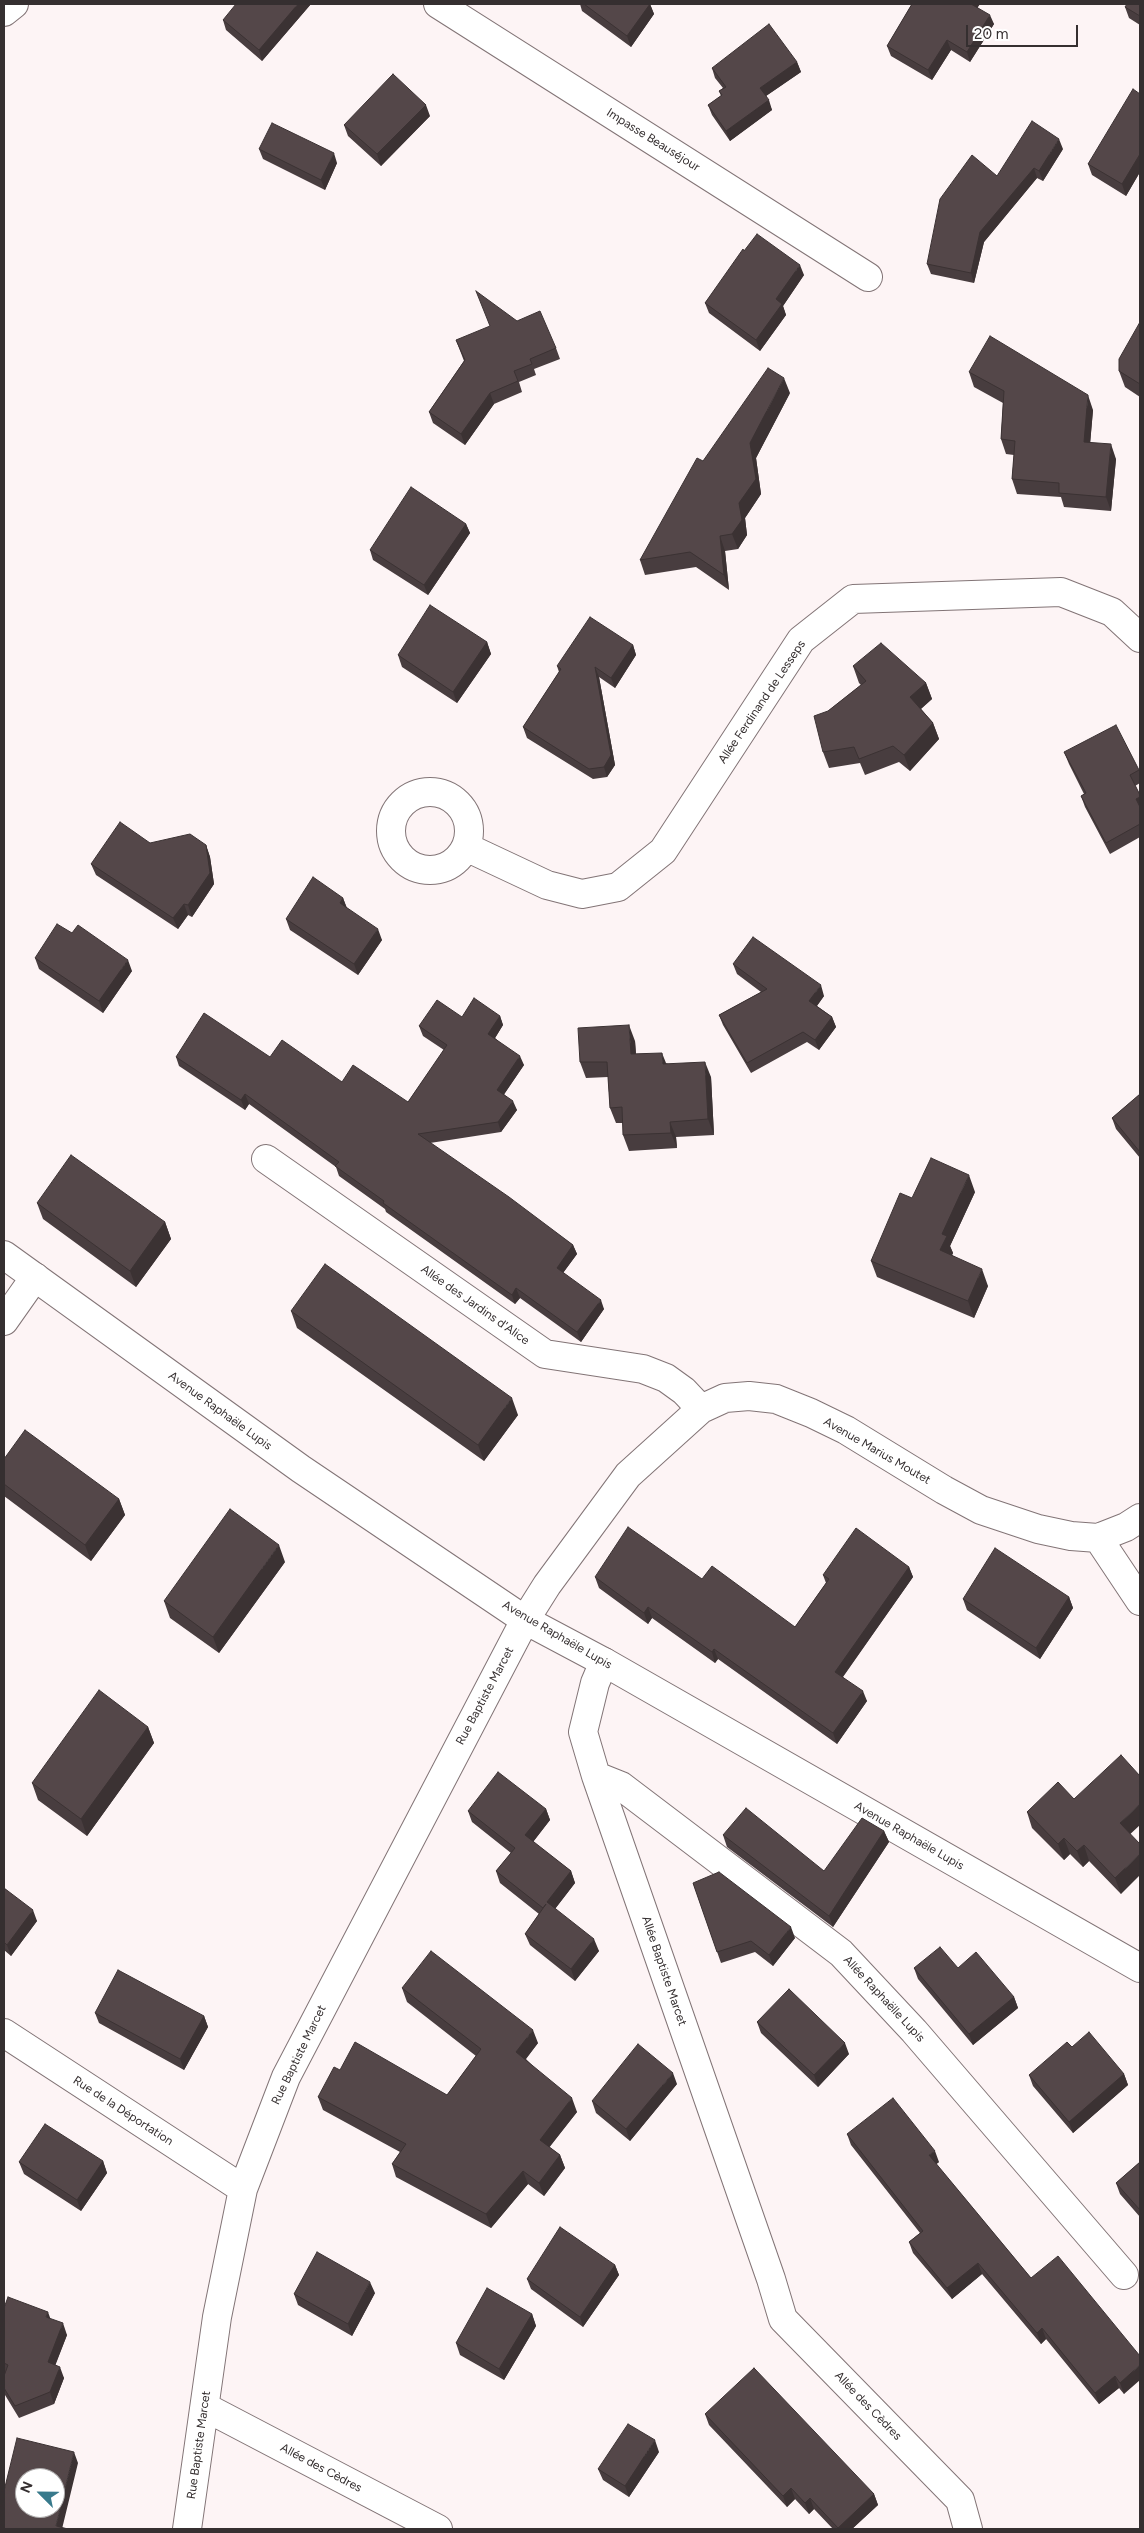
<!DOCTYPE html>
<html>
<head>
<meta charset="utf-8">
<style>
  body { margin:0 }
  #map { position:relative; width:1144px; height:2533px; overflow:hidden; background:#fdf4f5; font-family:Figtree,sans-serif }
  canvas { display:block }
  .frame { position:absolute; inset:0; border:5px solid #352f30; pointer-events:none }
  .north { position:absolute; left:15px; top:2468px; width:50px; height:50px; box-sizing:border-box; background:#fff; border:1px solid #aeacac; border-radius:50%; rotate:293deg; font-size:14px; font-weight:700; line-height:20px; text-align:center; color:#352f30 }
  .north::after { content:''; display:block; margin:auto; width:18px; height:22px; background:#387a8c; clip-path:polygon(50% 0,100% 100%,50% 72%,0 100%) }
  .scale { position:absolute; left:966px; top:25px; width:112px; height:22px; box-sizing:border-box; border:2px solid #352f30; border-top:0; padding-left:6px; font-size:15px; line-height:18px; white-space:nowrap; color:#352f30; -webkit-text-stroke:4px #fff; paint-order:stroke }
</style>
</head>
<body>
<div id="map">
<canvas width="1144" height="2533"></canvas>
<div class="frame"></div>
<div class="north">N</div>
<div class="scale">20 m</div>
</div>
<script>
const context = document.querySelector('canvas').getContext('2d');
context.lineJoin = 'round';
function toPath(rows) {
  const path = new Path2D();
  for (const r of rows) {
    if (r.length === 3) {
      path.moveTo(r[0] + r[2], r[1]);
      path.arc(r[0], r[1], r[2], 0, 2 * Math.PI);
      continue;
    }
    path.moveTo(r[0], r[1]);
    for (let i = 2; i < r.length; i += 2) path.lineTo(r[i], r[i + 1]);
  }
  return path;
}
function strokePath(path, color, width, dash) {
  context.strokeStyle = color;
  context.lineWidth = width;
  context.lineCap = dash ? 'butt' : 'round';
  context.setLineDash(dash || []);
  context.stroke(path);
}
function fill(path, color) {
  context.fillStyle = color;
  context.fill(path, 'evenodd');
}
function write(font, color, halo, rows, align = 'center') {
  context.font = font + ' Figtree,sans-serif';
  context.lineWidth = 5;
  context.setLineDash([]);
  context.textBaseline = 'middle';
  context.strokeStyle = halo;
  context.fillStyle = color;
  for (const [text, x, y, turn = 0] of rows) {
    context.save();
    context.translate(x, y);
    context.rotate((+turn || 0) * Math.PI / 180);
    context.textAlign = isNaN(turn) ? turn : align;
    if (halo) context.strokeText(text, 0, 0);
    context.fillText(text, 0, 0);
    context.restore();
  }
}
const minor = toPath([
  [438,4,868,277],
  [430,831,39],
  [466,847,547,885,582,894,618,887,663,851,801,640,853,599,1061,592,1112,612,1140,638],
  [266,1159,545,1354,643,1369,666,1378,684,1391,701,1409],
  [4,1321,35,1277],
  [1098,1538,1140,1601],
  [604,1662,595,1683,583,1732,596,1776,771,2279,783,2319,960,2500,968,2529],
  [596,1776,621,1786,841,1953,914,2031,1124,2275],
  [4,2033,243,2189],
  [205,2407,438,2529],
  [187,2529,217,2317,243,2189,286,2077,525,1620,547,1585,628,1475,701,1409,725,1398,749,1396,776,1399,811,1413,846,1430,944,1490,981,1510,1038,1529,1071,1536,1098,1538,1126,1527,1140,1518]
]);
const tertiary = toPath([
  [4,1255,301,1469,525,1620,604,1662,1140,1968]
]);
const primary = toPath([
  [4,12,14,4]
]);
strokePath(minor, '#827476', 30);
strokePath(tertiary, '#827476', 30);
strokePath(primary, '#827476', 30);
strokePath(minor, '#fff', 28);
strokePath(tertiary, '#fff', 28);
strokePath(primary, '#fff', 28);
fill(toPath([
  [311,4,262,61,226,30,223,20],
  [580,4,650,4,654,14,631,47,582,11],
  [912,4,980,4,977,7,994,24,970,62,951,50,932,80,891,56,887,46],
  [1140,4,1140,25,1129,18,1125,7],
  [797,62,801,72,766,96,772,110,730,141,712,115,708,105,721,96,719,91,723,88,715,78,712,68],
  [1140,94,1140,172,1126,196,1092,175,1088,164],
  [430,116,381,166,348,136,344,125],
  [259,149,337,163,325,190,263,159],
  [1063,149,1043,181,1037,178,984,242,974,283,931,274,927,264,997,176],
  [744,251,804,275,783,306,786,315,760,351,709,313,705,303],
  [517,321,556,348,560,359,534,369,536,375,519,382,522,392,494,404,465,445,433,423,429,412,464,361,456,340],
  [1140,322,1140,397,1125,387,1119,371],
  [969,372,1093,410,1090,443,1116,459,1111,511,1064,507,1061,497,1017,494,1012,479,1014,455,1006,454,1001,439,1003,403,974,387],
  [790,393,756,458,761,494,745,518,747,535,738,549,725,551,729,590,696,567,645,575,640,560,703,461],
  [466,524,470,533,428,595,373,560,370,550],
  [487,642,491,654,457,703,402,667,398,655],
  [633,645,636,655,615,688,599,677,615,765,607,777,593,779,527,738,523,727,559,672,557,666],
  [853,666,926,683,932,699,921,709,933,723,939,739,910,771,899,762,865,775,860,763,829,768,823,752,828,711,861,685,859,683],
  [1064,752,1139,770,1140,772,1140,783,1135,786,1140,795,1140,837,1110,854,1085,807,1081,796,1084,794,1069,764],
  [150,843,206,845,210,857,214,884,192,917,188,915,178,929,96,875,91,864],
  [343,898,347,908,382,940,358,975,290,930,286,919],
  [35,958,132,971,103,1013,39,969],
  [733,964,824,996,817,1006,832,1017,836,1027,819,1050,807,1042,751,1073,723,1025,719,1015,761,992,737,974],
  [500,1016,503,1025,495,1038,524,1065,504,1094,517,1110,501,1132,430,1143,573,1245,577,1254,563,1273,604,1309,581,1342,520,1298,515,1304,386,1212,385,1209,339,1176,336,1167,249,1104,245,1110,179,1066,176,1057,270,1057,342,1082,408,1102,444,1050,423,1036,419,1026,462,1017],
  [635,1041,636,1054,711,1077,714,1135,676,1137,677,1148,629,1151,623,1135,623,1123,616,1123,610,1108,608,1077,586,1078,580,1062],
  [1140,1094,1140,1158,1116,1129,1112,1118],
  [975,1192,950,1246,953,1253,952,1255,988,1286,974,1318,877,1277,871,1261,912,1198],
  [37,1203,165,1222,171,1239,136,1287,43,1219],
  [291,1311,518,1415,484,1461,297,1328],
  [4,1459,119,1499,125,1515,91,1561,4,1496],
  [285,1562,219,1653,170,1618,164,1601],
  [909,1567,913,1577,843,1677,867,1701,837,1744,718,1659,715,1663,652,1618,648,1624,599,1588,595,1577,702,1579,795,1627,826,1583,823,1575],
  [1069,1597,1073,1608,1040,1659,967,1610,963,1599],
  [148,1727,154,1743,87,1836,38,1800,32,1783],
  [1074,1799,1131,1834,1121,1894,1089,1861,1083,1867,1070,1854,1064,1860,1032,1828,1027,1812],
  [546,1809,550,1820,533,1842,571,1871,575,1883,555,1909,599,1951,575,1981,530,1945,525,1934,539,1914,500,1883,496,1871,511,1853,472,1822,468,1811],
  [884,1831,889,1842,833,1927,727,1847,723,1835,824,1871],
  [693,1883,795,1938,773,1966,755,1952,721,1963],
  [4,1888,37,1921,11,1956,4,1950],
  [914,1968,958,1968,1014,1997,1018,2008,973,2045,918,1979],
  [402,1988,538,2043,526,2059,577,2112,549,2147,560,2155,565,2168,544,2196,528,2184,491,2228,396,2177,392,2164,400,2152,323,2110,318,2097,340,2070,447,2095,476,2056,407,2002],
  [95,2013,204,2016,208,2027,184,2070,99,2023],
  [757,2022,849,2054,818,2087,761,2033],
  [1072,2047,1124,2074,1128,2085,1073,2133,1033,2086,1029,2075],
  [677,2084,630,2141,596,2113,592,2101],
  [847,2134,939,2162,936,2164,1031,2278,1140,2356,1124,2394,1119,2388,1099,2404,1046,2339,1041,2344,982,2274,952,2299,913,2253,909,2242,920,2233,851,2145],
  [103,2161,107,2173,81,2211,24,2174,19,2162],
  [1140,2162,1140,2217,1120,2194,1116,2183],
  [615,2265,619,2275,583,2327,531,2289,527,2279],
  [375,2293,352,2336,298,2305,294,2294],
  [4,2308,50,2319,67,2335,55,2365,64,2378,54,2404,19,2418,5,2395,4,2391,4,2376,5,2373,4,2373],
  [532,2314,536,2326,504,2380,460,2355,456,2343],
  [705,2414,874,2494,878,2505,852,2529,833,2529,814,2509,809,2514,795,2499,787,2507,709,2425],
  [659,2452,629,2497,603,2480,598,2469]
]), '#483d3f');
fill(toPath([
  [298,4,311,4,262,61,259,50],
  [650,4,654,14,631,47,627,36],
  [971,4,980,4,974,13],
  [990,15,994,24,970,62,967,52],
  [947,40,951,50,932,80,928,70],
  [797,62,801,72,763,98,760,88],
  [769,100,772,110,730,141,726,131],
  [426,105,430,116,381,166,377,154],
  [1059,139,1063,149,1043,181,1039,171],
  [334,153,337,163,325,190,321,180],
  [1140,154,1140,172,1126,196,1122,184],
  [1034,168,1037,178,984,242,974,283,971,273,980,232],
  [800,265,804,275,783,306,786,315,760,351,756,340,776,299],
  [784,378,790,393,756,458,761,494,745,518,747,535,738,549,732,534,739,503,750,443],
  [490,393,494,404,465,445,461,434],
  [1088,395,1093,410,1089,457,1084,442],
  [1111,444,1116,459,1111,511,1106,497],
  [466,524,470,533,428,595,424,585],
  [720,536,725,551,729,590,724,575],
  [487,642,491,654,457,703,453,692],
  [633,645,636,655,615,688,611,678],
  [595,667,599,677,615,765,607,777,604,767],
  [926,683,932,699,916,713,910,697],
  [933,723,939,739,910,771,904,755],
  [1140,797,1140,810,1136,799],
  [206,845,210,857,214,884,192,917,188,905],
  [343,898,347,909,340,903],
  [184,904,188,915,178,929,173,918],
  [378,929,382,940,358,975,354,964],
  [128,960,132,971,103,1013,99,1001],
  [821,985,824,996,813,1011,809,1001],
  [500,1016,503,1025,492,1043,488,1034],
  [832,1017,836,1027,819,1050,815,1040],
  [629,1025,635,1041,637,1070,631,1054],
  [662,1053,668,1068,663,1064],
  [520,1056,524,1065,501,1099,497,1090],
  [705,1062,711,1077,714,1135,708,1119],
  [245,1094,249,1104,245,1110,241,1100],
  [513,1101,517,1110,501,1132,498,1122],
  [670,1122,676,1137,677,1148,671,1133],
  [969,1175,975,1192,950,1246,953,1253,947,1266,940,1250,942,1234],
  [165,1222,171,1239,136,1287,130,1271],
  [573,1245,577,1254,560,1277,557,1268],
  [982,1269,988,1286,974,1318,968,1301],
  [516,1288,520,1298,515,1304,512,1295],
  [601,1300,604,1309,581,1342,577,1332],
  [512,1398,518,1415,484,1461,478,1445],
  [119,1499,125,1515,91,1561,85,1545],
  [279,1545,285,1562,219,1653,213,1637],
  [909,1567,913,1577,839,1682,835,1672],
  [1069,1597,1073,1608,1040,1659,1036,1648],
  [648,1607,652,1618,648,1624,644,1613],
  [714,1649,718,1659,715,1663,712,1652],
  [863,1691,867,1701,837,1744,833,1733],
  [148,1727,154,1743,87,1836,81,1819],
  [1140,1804,1140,1825,1126,1838,1120,1823],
  [546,1809,550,1820,529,1847,525,1835],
  [884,1831,889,1842,833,1927,829,1916],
  [1064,1838,1070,1854,1064,1860,1058,1844],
  [1084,1845,1089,1861,1083,1867,1077,1851],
  [1140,1854,1140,1875,1121,1894,1115,1878],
  [571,1871,575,1883,551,1914,547,1902],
  [33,1910,37,1921,11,1956,7,1945],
  [791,1927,795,1938,773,1966,769,1955],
  [594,1939,599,1951,575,1981,571,1969],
  [1014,1997,1018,2008,973,2045,969,2034],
  [204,2016,208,2027,184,2070,180,2059],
  [533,2030,538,2043,521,2065,516,2052],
  [845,2043,849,2054,818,2087,814,2075],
  [673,2073,677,2084,630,2141,626,2129],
  [1124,2074,1128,2085,1073,2133,1069,2122],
  [572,2098,577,2112,545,2153,540,2140],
  [935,2151,939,2162,933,2167,929,2155],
  [560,2155,565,2168,544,2196,539,2183],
  [103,2161,107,2173,81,2211,77,2200],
  [523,2171,528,2184,491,2228,486,2214],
  [978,2263,982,2274,952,2299,947,2288],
  [615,2265,619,2275,583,2327,580,2317],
  [370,2282,375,2293,352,2336,348,2324],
  [48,2312,52,2323,46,2317],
  [532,2314,536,2326,504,2380,499,2369],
  [63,2323,67,2335,52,2374,48,2362],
  [1042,2328,1046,2339,1041,2344,1037,2333],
  [1140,2365,1140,2380,1124,2394,1120,2383],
  [60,2367,64,2378,54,2404,50,2392],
  [1115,2376,1119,2388,1099,2404,1095,2393],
  [655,2440,659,2452,629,2497,625,2486],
  [74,2452,78,2463,62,2529,56,2526],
  [791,2488,795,2499,787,2507,783,2496],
  [874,2494,878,2505,852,2529,839,2529,838,2528],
  [810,2498,814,2509,809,2514,805,2503]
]), '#3b3233');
const building = toPath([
  [236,4,298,4,259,50,223,20,236,4],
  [584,4,650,4,627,36,584,4],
  [912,4,971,4,990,15,967,52,947,40,928,70,887,46,912,4],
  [1127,4,1140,4,1140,16,1125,7,1127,4],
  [769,24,797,62,760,88,769,100,726,131,708,105,722,95,719,91,726,87,712,68,769,24],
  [393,74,426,105,377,154,344,125,393,74],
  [1133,89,1140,94,1140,154,1122,184,1088,164,1133,89],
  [1032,121,1059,139,1039,171,1034,168,980,232,971,273,927,264,940,199,972,155,997,176,1032,121],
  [272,123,334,153,321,180,259,149,272,123],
  [757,234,800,265,776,299,782,304,756,340,705,303,743,249,744,251,757,234],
  [476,291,517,321,540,311,556,348,530,359,532,364,514,371,518,381,490,393,461,434,429,412,465,360,456,340,490,326,476,291],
  [1140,322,1140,384,1119,371,1119,359,1140,322],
  [990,336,1088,395,1084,442,1111,444,1106,497,1059,493,1059,483,1012,479,1015,441,1001,439,1004,391,969,372,990,336],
  [768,368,784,378,750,443,756,479,739,503,742,520,732,534,720,536,724,575,690,552,640,560,697,458,703,461,768,368],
  [411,487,466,524,424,585,370,550,411,487],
  [430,605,487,642,453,692,398,655,430,605],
  [590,617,633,645,611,678,595,667,611,755,604,767,589,769,523,727,561,669,557,666,590,617],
  [881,643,926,683,910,697,933,723,904,755,893,746,859,759,854,747,823,752,814,716,828,711,866,681,853,666,881,643],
  [1116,725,1139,770,1130,775,1140,795,1140,797,1136,799,1140,807,1140,824,1106,843,1081,796,1086,793,1064,752,1116,725],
  [120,822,150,843,190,834,206,845,210,873,188,905,184,904,173,918,91,864,120,822],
  [313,877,343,898,340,903,378,929,354,964,286,919,313,877],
  [57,924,72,933,78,925,128,960,99,1001,35,958,57,924],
  [753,937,821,985,809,1001,832,1017,815,1040,803,1032,747,1063,719,1015,767,989,733,964,753,937],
  [474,998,500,1016,488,1034,520,1056,497,1090,513,1101,498,1122,418,1134,509,1197,573,1245,557,1268,601,1300,577,1332,516,1288,512,1295,383,1203,384,1201,335,1166,339,1162,245,1094,241,1100,176,1057,204,1013,270,1057,282,1040,342,1082,353,1065,408,1102,447,1045,419,1026,437,1000,462,1017,474,998],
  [629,1025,631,1054,662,1053,663,1064,705,1062,708,1119,670,1122,671,1133,623,1135,622,1107,610,1108,607,1062,580,1062,578,1028,629,1025],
  [1140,1094,1140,1152,1112,1118,1140,1094],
  [71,1155,165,1222,130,1271,37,1203,71,1155],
  [931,1158,969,1175,942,1234,947,1236,940,1250,982,1269,968,1301,871,1261,900,1193,912,1198,931,1158],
  [325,1264,512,1398,478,1445,291,1311,325,1264],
  [25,1430,119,1499,85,1545,4,1484,4,1459,25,1430],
  [230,1509,279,1545,213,1637,164,1601,230,1509],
  [628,1527,702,1579,712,1566,795,1627,829,1579,823,1575,856,1528,909,1567,835,1672,863,1691,833,1733,714,1649,712,1652,648,1607,644,1613,595,1577,628,1527],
  [995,1548,1069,1597,1036,1648,963,1599,995,1548],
  [99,1690,148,1727,81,1819,32,1783,99,1690],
  [1121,1755,1140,1776,1140,1804,1120,1823,1140,1844,1140,1854,1115,1878,1084,1845,1077,1851,1064,1838,1058,1844,1027,1812,1058,1782,1074,1799,1121,1755],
  [498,1772,546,1809,525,1835,571,1871,547,1902,594,1939,571,1969,525,1934,546,1904,543,1908,496,1871,515,1848,468,1811,498,1772],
  [746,1808,824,1871,862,1818,884,1831,829,1916,723,1835,746,1808],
  [719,1872,791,1927,769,1955,751,1941,717,1952,693,1883,719,1872],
  [4,1888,33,1910,7,1945,4,1942,4,1888],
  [940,1947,958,1968,976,1952,1014,1997,969,2034,914,1968,940,1947],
  [431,1951,533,2030,516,2052,572,2098,540,2140,560,2155,539,2183,523,2171,486,2214,392,2164,406,2144,318,2097,334,2067,340,2070,355,2042,447,2095,481,2049,402,1988,431,1951],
  [118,1970,204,2016,180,2059,95,2013,118,1970],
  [789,1989,845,2043,814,2075,757,2022,789,1989],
  [1089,2032,1124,2074,1069,2122,1029,2075,1067,2042,1072,2047,1089,2032],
  [638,2044,673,2073,626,2129,592,2101,638,2044],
  [893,2098,935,2151,929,2155,1031,2278,1058,2256,1140,2356,1140,2365,1120,2383,1115,2376,1095,2393,1042,2328,1037,2333,978,2263,947,2288,909,2242,923,2231,847,2134,893,2098],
  [45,2124,103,2161,77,2200,19,2162,45,2124],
  [1140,2162,1140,2210,1116,2183,1140,2162],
  [560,2227,615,2265,580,2317,527,2279,560,2227],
  [317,2252,370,2282,348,2324,294,2294,317,2252],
  [487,2288,532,2314,499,2369,456,2343,487,2288],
  [8,2297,48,2312,46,2317,63,2323,48,2362,60,2367,50,2392,15,2406,4,2388,4,2376,8,2365,4,2363,4,2308,8,2297],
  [754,2368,874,2494,838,2528,810,2498,805,2503,791,2488,783,2496,705,2414,754,2368],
  [628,2424,655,2440,625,2486,598,2469,628,2424],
  [17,2438,74,2452,56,2526,68,2529,4,2529,4,2491,17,2438],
  [25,2478,55,2478,55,2508,25,2508,25,2478]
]);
fill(building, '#544749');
strokePath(building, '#3b3233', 1);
write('12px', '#352f30', '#fff', [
  ["Impasse Beauséjour",653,140,32],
  ["Allée Ferdinand de Lesseps",762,702,-56],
  ["Allée des Jardins d'Alice",475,1305,35],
  ["Avenue Raphaële Lupis",220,1411,36],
  ["Avenue Marius Moutet",877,1451,30],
  ["Avenue Raphaële Lupis",557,1635,30],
  ["Rue Baptiste Marcet",485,1696,-62],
  ["Avenue Raphaële Lupis",909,1836,30],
  ["Allée Baptiste Marcet",664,1971,71],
  ["Allée Raphaëlle Lupis",884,1999,47],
  ["Rue Baptiste Marcet",299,2055,-64],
  ["Rue de la Déportation",123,2111,33],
  ["Allée des Cèdres",868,2406,46],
  ["Rue Baptiste Marcet",199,2445,-82],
  ["Allée des Cèdres",321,2468,28]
]);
</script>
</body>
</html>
